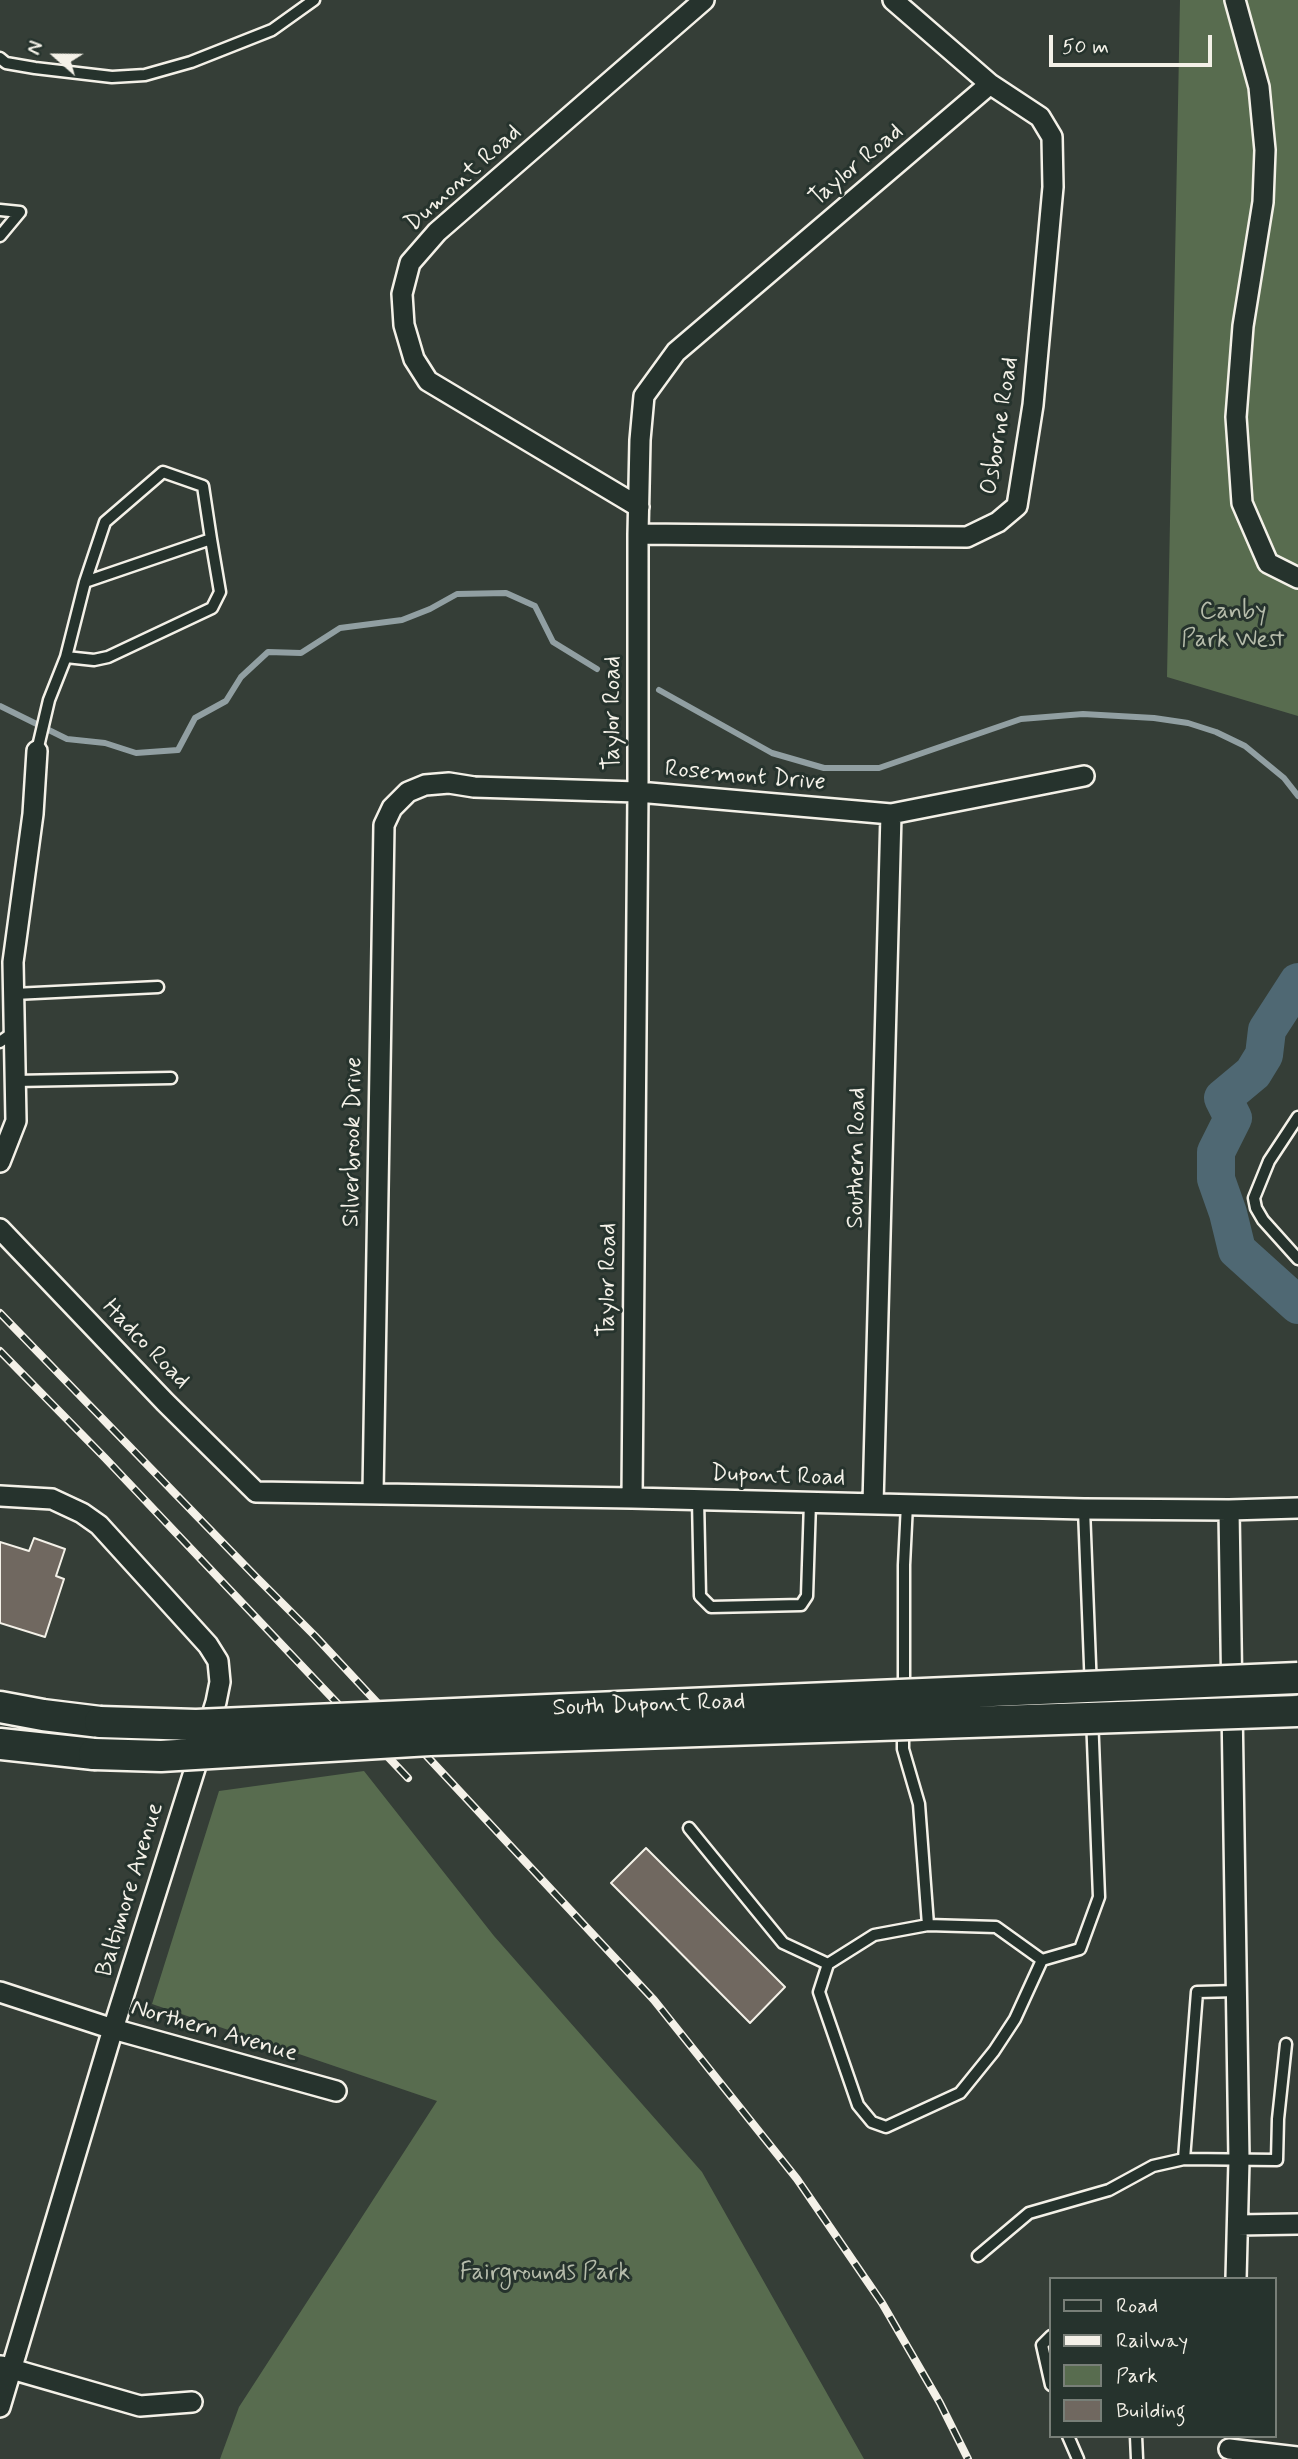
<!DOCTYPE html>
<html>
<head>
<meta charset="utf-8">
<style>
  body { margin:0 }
  #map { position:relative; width:1298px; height:2459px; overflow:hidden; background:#353e37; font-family:Mynerve,sans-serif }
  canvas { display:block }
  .legend { position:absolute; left:1049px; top:2277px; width:228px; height:161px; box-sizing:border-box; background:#26332d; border:2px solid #787f78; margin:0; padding:9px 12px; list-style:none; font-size:21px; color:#f4f1e8 }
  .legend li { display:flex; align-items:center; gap:14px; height:35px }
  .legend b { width:35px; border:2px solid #787f78 }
  .north { position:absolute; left:21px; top:21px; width:70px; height:70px; -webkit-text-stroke:5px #26332d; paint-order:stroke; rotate:291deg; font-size:19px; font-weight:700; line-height:28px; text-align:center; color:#f4f1e8 }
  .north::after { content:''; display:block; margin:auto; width:24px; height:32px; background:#f4f1e8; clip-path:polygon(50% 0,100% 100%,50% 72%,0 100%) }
  .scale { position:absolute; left:1049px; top:35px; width:163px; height:32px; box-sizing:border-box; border:4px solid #f4f1e8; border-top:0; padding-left:9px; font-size:21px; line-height:24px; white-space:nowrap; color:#f4f1e8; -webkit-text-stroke:5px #26332d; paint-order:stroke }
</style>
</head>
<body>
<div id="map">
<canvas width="1298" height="2459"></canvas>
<ul class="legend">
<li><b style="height:9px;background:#26332d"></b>Road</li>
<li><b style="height:9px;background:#f4f1e8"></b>Railway</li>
<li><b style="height:19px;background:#586c4f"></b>Park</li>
<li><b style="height:19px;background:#706860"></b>Building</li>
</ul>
<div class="north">N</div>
<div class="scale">50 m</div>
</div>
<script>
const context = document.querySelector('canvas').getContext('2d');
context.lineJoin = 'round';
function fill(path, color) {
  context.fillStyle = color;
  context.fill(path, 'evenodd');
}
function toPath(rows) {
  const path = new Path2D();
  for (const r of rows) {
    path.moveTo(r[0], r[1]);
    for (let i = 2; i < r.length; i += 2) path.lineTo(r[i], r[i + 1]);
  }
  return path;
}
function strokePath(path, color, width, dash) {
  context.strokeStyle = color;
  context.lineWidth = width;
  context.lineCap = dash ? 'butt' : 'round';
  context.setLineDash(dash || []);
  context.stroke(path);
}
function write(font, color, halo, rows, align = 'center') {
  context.font = font + ' Mynerve,sans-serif';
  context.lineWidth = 6;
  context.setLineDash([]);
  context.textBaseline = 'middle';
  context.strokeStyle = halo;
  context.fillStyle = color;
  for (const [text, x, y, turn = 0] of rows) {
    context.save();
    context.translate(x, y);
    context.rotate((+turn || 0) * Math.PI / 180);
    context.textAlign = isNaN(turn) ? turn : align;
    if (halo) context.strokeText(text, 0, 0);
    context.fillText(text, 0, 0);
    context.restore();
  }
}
fill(toPath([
  [1180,0,1298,0,1298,716,1167,677],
  [364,1771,494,1936,702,2172,864,2459,220,2459,239,2407,437,2101,152,2004,219,1791]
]), '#586c4f');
strokePath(toPath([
  [659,690,772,753,824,768,879,768,1021,719,1083,714,1154,718,1188,723,1216,732,1245,746,1284,778,1298,796],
  [0,706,67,739,105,743,136,753,178,750,195,718,226,701,241,677,268,652,301,653,340,628,402,620,430,609,457,594,506,593,535,606,553,642,597,669]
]), '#919fa2', 6);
strokePath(toPath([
  [1298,982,1267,1030,1264,1055,1253,1073,1223,1098,1233,1118,1216,1152,1216,1179,1228,1213,1237,1250,1298,1305]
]), '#4f6873', 38);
const building = toPath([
  [34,1538,65,1549,56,1576,64,1579,45,1637,0,1623,0,1542,29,1551,34,1538],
  [646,1848,785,1987,750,2023,611,1883,646,1848]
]);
fill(building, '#706860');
strokePath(building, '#f4f1e8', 2);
const lane = toPath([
  [0,58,6,63,35,68,112,77,145,75,191,62,272,30,314,0],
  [0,210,20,212],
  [0,236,20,212],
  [66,657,94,660,108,657,212,608,220,592,211,539],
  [37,751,49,700,66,657,85,582,105,522,163,472,203,486,211,539,85,582],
  [14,994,158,987],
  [0,1042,14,1032],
  [15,1081,171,1078],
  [1298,1117,1269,1161,1254,1198,1256,1208,1263,1220,1298,1259],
  [698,1499,700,1596,711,1607,801,1605,807,1596,810,1502],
  [904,1691,904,1565,907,1504],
  [903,1727,903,1749,919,1804,928,1925,996,1927,1042,1960,1080,1949,1099,1897,1084,1509],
  [689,1828,783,1943,828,1964],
  [928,1925,874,1935,828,1964,819,1992,858,2105,872,2122,886,2127,960,2093,994,2051,1015,2019,1042,1960],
  [1184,2159,1197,1992,1238,1991],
  [978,2256,1029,2213,1109,2190,1153,2166,1184,2159,1277,2160,1278,2119,1286,2044],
  [1051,2336,1042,2345,1051,2385],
  [1068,2436,1078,2459],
  [1136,2436,1137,2459]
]);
const street = toPath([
  [1235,0,1259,87,1265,150,1263,202,1243,326,1236,417,1242,503,1268,563,1298,578],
  [639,507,428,381,414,359,404,325,402,294,410,263,437,232,704,0],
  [638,534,967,537,998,522,1017,506,1033,405,1053,187,1052,137,1040,117,990,84,893,0],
  [0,1162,16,1121,13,962,33,814,37,751],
  [0,1229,165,1402,256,1492,632,1498,1084,1509,1229,1510,1298,1508],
  [373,1493,384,825,392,808,408,792,425,785,449,783,474,787,638,792,891,814,1084,776],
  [0,1496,52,1499,82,1513,99,1525,208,1645,218,1661,220,1682,216,1702,113,2029,0,2407],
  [632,1498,638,792,638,534,640,440,644,396,676,352,990,84],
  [873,1504,891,814],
  [1229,1510,1239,2160,1236,2279],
  [0,1992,113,2029,336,2091],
  [1238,2225,1298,2224],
  [1,2366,140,2406,192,2402],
  [1229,2449,1298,2457]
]);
const primary = toPath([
  [0,1707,43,1715,100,1722],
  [0,1744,94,1754]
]);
strokePath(lane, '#f4f1e8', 15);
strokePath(street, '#f4f1e8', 24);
strokePath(primary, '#f4f1e8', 35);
strokePath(lane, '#26332d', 10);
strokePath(street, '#26332d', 19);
strokePath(primary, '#26332d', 30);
const rail = toPath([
  [0,1313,256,1577,315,1636,654,2000,797,2179,882,2303,940,2403,968,2459],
  [0,1351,105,1458,408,1778]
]);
strokePath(rail, '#f4f1e8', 8);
strokePath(rail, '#26332d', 5, [16]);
const primaryBridge = toPath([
  [100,1722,196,1725,1298,1678],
  [94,1754,161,1756,430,1740,1298,1711]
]);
strokePath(primaryBridge, '#f4f1e8', 35, []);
strokePath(primaryBridge, '#26332d', 30);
write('24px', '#f4f1e8', '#26332d', [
  ["Taylor Road",857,166,-40],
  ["Dumont Road",464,179,-42],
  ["Osborne Road",1001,426,-81],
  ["Taylor Road",614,713,-90],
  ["Rosemont Drive",745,777,5],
  ["Silverbrook Drive",354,1142,-89],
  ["Southern Road",858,1158,-89],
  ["Taylor Road",609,1280,-89],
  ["Hadco Road",145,1345,46],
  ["Dupont Road",778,1477,2],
  ["South Dupont Road",649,1706,-2],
  ["Baltimore Avenue",131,1890,-73],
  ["Northern Avenue",214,2032,16]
]);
write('24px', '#b6bcab', '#26332d', [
  ["Canby",1233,613],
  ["Park West",1233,641],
  ["Fairgrounds Park",545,2274]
]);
</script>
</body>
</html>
